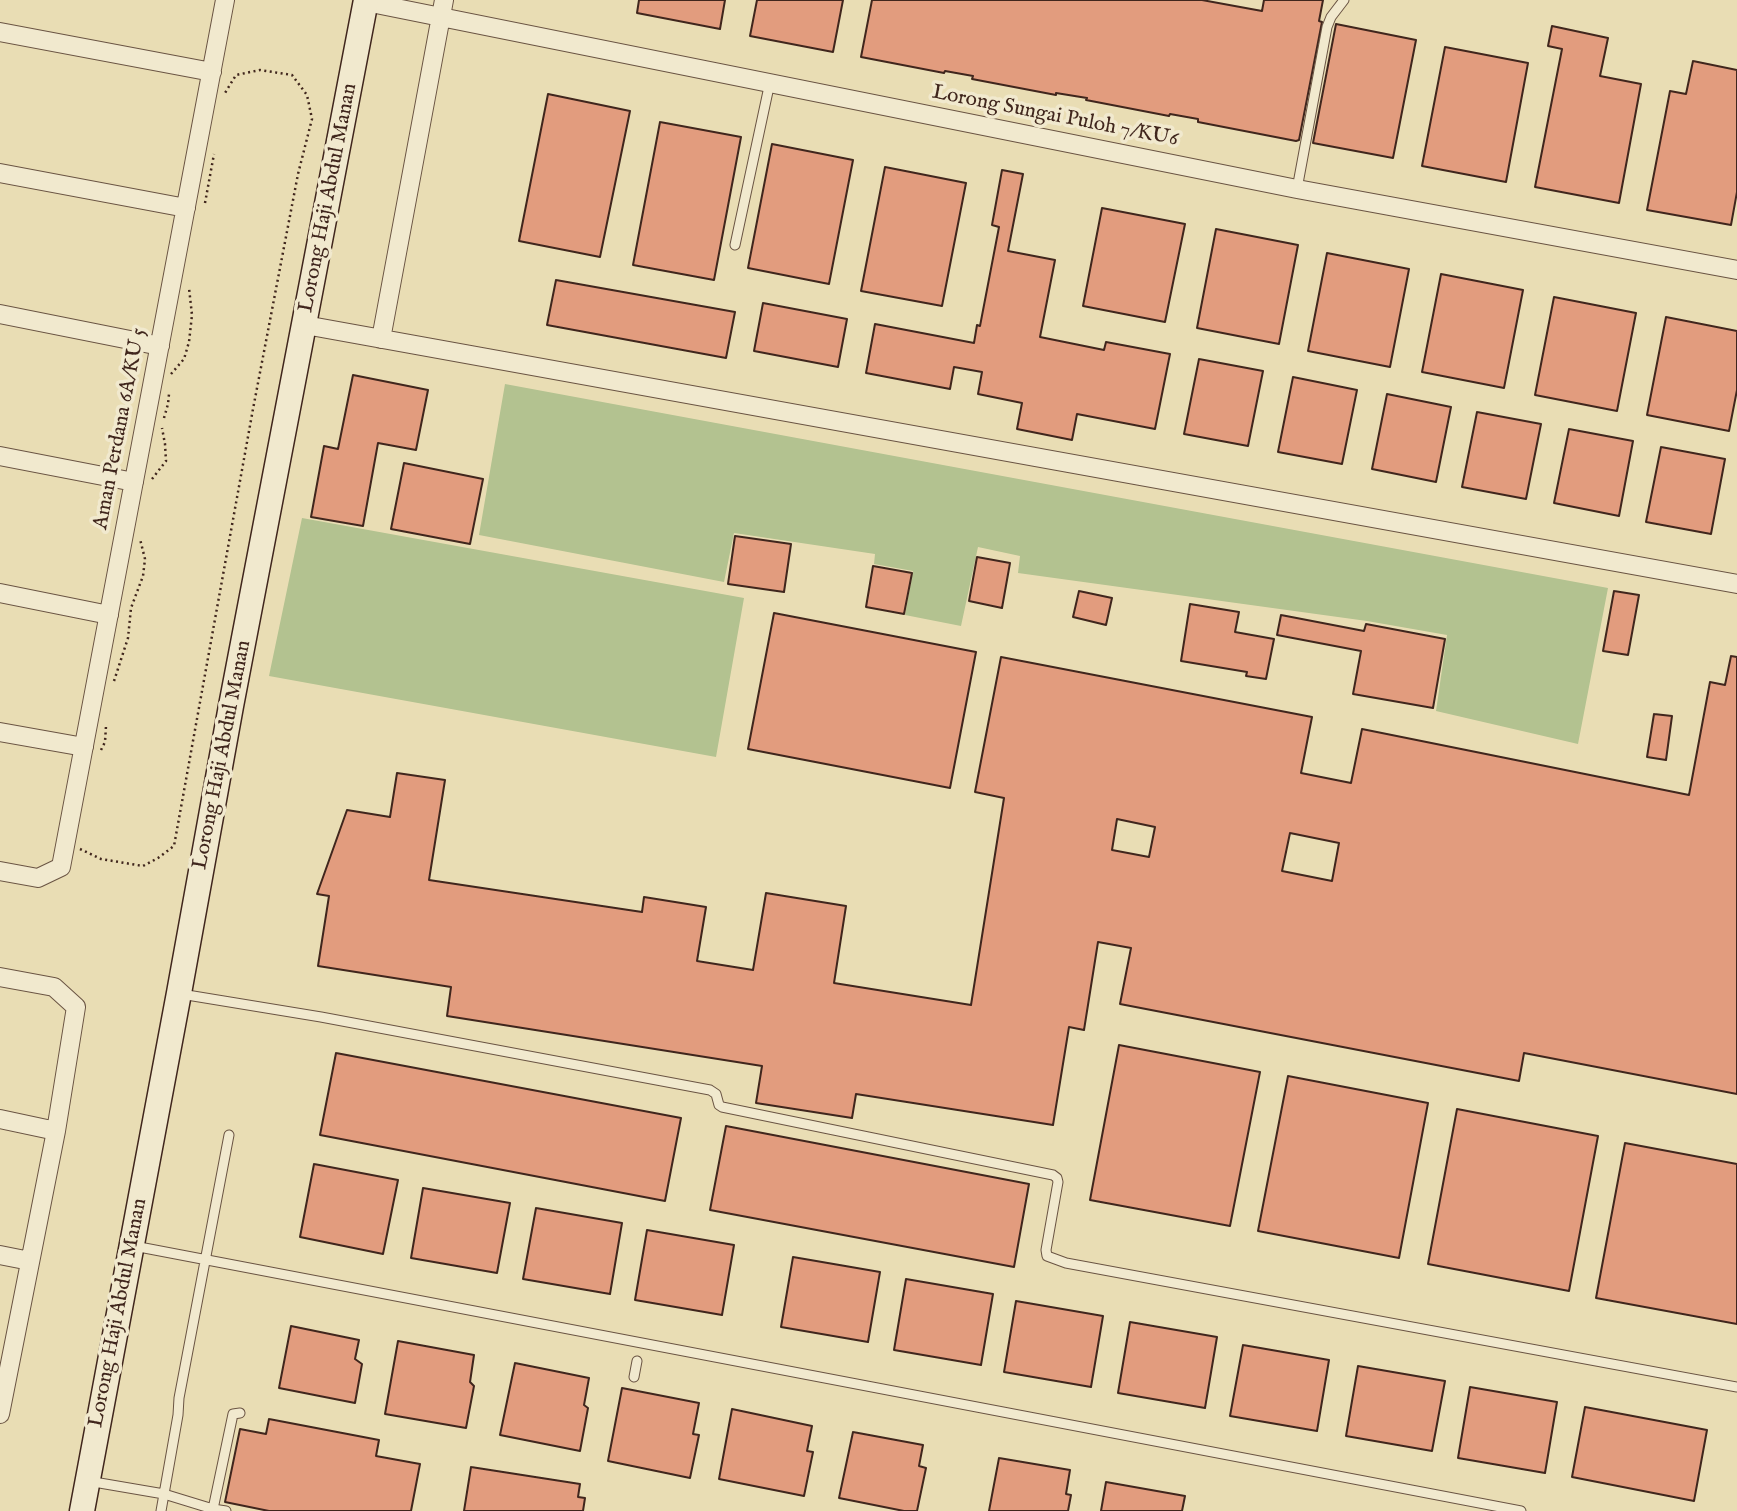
<!DOCTYPE html>
<html>
<head>
<meta charset="utf-8">
<style>
  body { margin:0 }
  canvas { display:block; background:#e9ddb4 }
</style>
</head>
<body>
<canvas width="1737" height="1511"></canvas>
<script>
const context = document.querySelector('canvas').getContext('2d');
context.lineJoin = 'round';
function fill(path, color) {
  context.fillStyle = color;
  context.fill(path, 'evenodd');
}
function toPath(rows) {
  const path = new Path2D();
  for (const r of rows) {
    path.moveTo(r[0], r[1]);
    for (let i = 2; i < r.length; i += 2) path.lineTo(r[i], r[i + 1]);
  }
  return path;
}
function strokePath(path, color, width, dash) {
  context.strokeStyle = color;
  context.lineWidth = width;
  context.lineCap = dash ? 'butt' : 'round';
  context.setLineDash(dash || []);
  context.stroke(path);
}
function write(font, color, halo, rows, align = 'center') {
  context.font = font + ' "IM FELL English",serif';
  context.lineWidth = 7;
  context.setLineDash([]);
  context.textBaseline = 'middle';
  context.strokeStyle = halo;
  context.fillStyle = color;
  for (const [text, x, y, turn = 0] of rows) {
    context.save();
    context.translate(x, y);
    context.rotate((+turn || 0) * Math.PI / 180);
    context.textAlign = isNaN(turn) ? turn : align;
    if (halo) context.strokeText(text, 0, 0);
    context.fillText(text, 0, 0);
    context.restore();
  }
}
fill(toPath([
  [505,384,1608,588,1578,744,1436,711,1447,635,1367,621,1018,573,1020,556,978,547,961,626,905,615,913,571,874,564,875,554,734,533,724,582,479,535],
  [302,518,744,598,716,757,269,676]
]), '#b3c290');
const building = toPath([
  [639,0,725,0,720,29,637,13,639,0],
  [757,0,843,0,833,52,750,36,757,0],
  [872,0,1202,0,1262,11,1264,0,1323,0,1319,21,1322,22,1299,140,1296,141,1198,122,1198,119,1170,114,1169,116,1086,100,1087,98,1056,93,1056,95,972,79,973,76,945,71,944,73,861,57,872,0],
  [1336,24,1416,40,1393,158,1313,143,1336,24],
  [1552,26,1608,38,1600,76,1641,84,1619,203,1535,187,1562,49,1548,46,1552,26],
  [1445,47,1528,63,1506,182,1422,166,1445,47],
  [1693,61,1737,70,1737,192,1731,225,1647,210,1670,91,1686,94,1693,61],
  [548,94,630,111,600,257,519,241,548,94],
  [660,122,741,137,714,280,633,265,660,122],
  [772,144,853,160,829,284,748,268,772,144],
  [885,167,966,183,942,306,861,291,885,167],
  [1002,170,1023,174,1008,251,1055,260,1040,337,1104,350,1106,342,1170,354,1155,429,1077,414,1072,440,1017,429,1022,403,978,394,982,372,954,367,950,389,866,373,875,324,974,343,977,325,980,326,999,227,992,225,1002,170],
  [1102,208,1185,224,1165,322,1083,306,1102,208],
  [1216,229,1298,245,1279,344,1197,328,1216,229],
  [1327,253,1409,269,1390,367,1308,351,1327,253],
  [1441,274,1523,290,1504,388,1422,372,1441,274],
  [556,280,735,312,726,358,547,325,556,280],
  [1554,297,1636,313,1617,411,1535,395,1554,297],
  [763,303,847,319,838,367,754,351,763,303],
  [1666,317,1737,331,1737,390,1729,431,1647,415,1666,317],
  [1199,359,1263,371,1248,446,1184,434,1199,359],
  [353,375,428,390,416,450,378,443,363,526,311,517,324,446,338,449,353,375],
  [1293,377,1357,390,1342,464,1278,452,1293,377],
  [1387,394,1451,407,1436,482,1372,469,1387,394],
  [1477,412,1541,424,1526,499,1462,487,1477,412],
  [1569,429,1633,441,1619,516,1554,503,1569,429],
  [1661,447,1725,459,1711,534,1646,522,1661,447],
  [404,463,483,479,470,544,391,529,404,463],
  [735,536,791,544,784,592,728,584,735,536],
  [977,557,1010,563,1002,608,969,601,977,557],
  [873,566,912,573,904,614,866,607,873,566],
  [1079,591,1112,598,1106,625,1073,617,1079,591],
  [1614,591,1639,595,1628,655,1603,651,1614,591],
  [1190,604,1239,612,1235,632,1274,639,1266,679,1246,676,1247,672,1181,661,1190,604],
  [774,613,976,652,950,788,748,749,774,613],
  [1281,615,1364,631,1366,624,1445,639,1433,708,1353,694,1361,651,1277,635,1281,615],
  [1731,656,1737,657,1737,1094,1524,1053,1519,1081,1120,1004,1131,948,1098,942,1084,1030,1069,1027,1053,1125,856,1094,852,1118,756,1103,762,1066,447,1016,451,987,318,966,329,896,317,894,347,810,390,817,397,773,445,780,429,880,642,912,644,897,706,907,697,961,753,970,766,893,846,906,834,983,971,1005,1004,798,975,792,1001,657,1312,717,1301,773,1351,783,1362,729,1689,795,1710,682,1725,685,1731,656],
  [1117,819,1155,827,1149,857,1112,850,1117,819],
  [1290,833,1339,843,1332,881,1282,871,1290,833],
  [1654,714,1672,716,1666,760,1647,757,1654,714],
  [1119,1045,1260,1072,1230,1226,1090,1200,1119,1045],
  [336,1053,681,1118,665,1201,320,1135,336,1053],
  [1288,1076,1428,1103,1399,1258,1258,1231,1288,1076],
  [1457,1109,1598,1136,1569,1291,1428,1264,1457,1109],
  [726,1126,1029,1184,1014,1267,710,1210,726,1126],
  [1625,1143,1737,1164,1737,1324,1596,1298,1625,1143],
  [314,1164,398,1180,383,1254,300,1237,314,1164],
  [423,1188,510,1203,497,1273,411,1258,423,1188],
  [536,1208,622,1223,610,1294,523,1279,536,1208],
  [647,1230,734,1245,722,1315,635,1300,647,1230],
  [793,1257,880,1272,868,1342,781,1327,793,1257],
  [906,1279,993,1294,981,1365,894,1350,906,1279],
  [1016,1301,1103,1316,1091,1387,1004,1372,1016,1301],
  [1130,1322,1217,1337,1205,1408,1118,1393,1130,1322],
  [291,1326,359,1340,355,1359,362,1364,355,1403,279,1388,291,1326],
  [398,1341,474,1355,470,1382,474,1386,466,1428,385,1414,398,1341],
  [1243,1345,1329,1360,1317,1431,1230,1416,1243,1345],
  [515,1363,589,1378,584,1405,588,1408,580,1451,500,1435,515,1363],
  [1358,1366,1445,1381,1432,1451,1346,1436,1358,1366],
  [1470,1387,1557,1402,1545,1473,1458,1458,1470,1387],
  [622,1388,699,1403,693,1434,699,1435,690,1478,608,1461,622,1388],
  [1585,1407,1707,1430,1694,1501,1572,1477,1585,1407],
  [732,1409,812,1426,807,1451,813,1452,804,1496,719,1479,732,1409],
  [269,1419,379,1440,376,1456,420,1464,411,1511,269,1511,225,1502,240,1429,266,1434,269,1419],
  [853,1432,923,1445,919,1466,926,1468,917,1511,904,1511,839,1498,853,1432],
  [999,1458,1070,1470,1066,1494,1071,1495,1068,1511,989,1511,999,1458],
  [471,1467,580,1484,578,1497,585,1498,583,1511,464,1511,471,1467],
  [1106,1482,1185,1496,1182,1511,1101,1511,1106,1482]
]);
fill(building, '#e29c7e');
strokePath(building, '#40261d', 2);
const lane = toPath([
  [1297,189,1327,27,1331,17,1344,0],
  [735,245,770,82],
  [181,994,321,1017,710,1090,716,1094,719,1105,722,1107,1053,1175,1057,1178,1058,1182,1046,1250,1047,1256,1066,1263,1737,1387],
  [134,1246,1521,1511],
  [634,1377,637,1361],
  [88,1481,164,1494,213,1509,226,1511],
  [213,1509,233,1414,240,1413],
  [161,1511,178,1415,179,1398,229,1135]
]);
const street = toPath([
  [366,2,1297,189,1737,270],
  [0,32,212,72],
  [0,173,186,208],
  [0,314,160,346],
  [305,325,1737,584],
  [381,339,444,0],
  [0,456,134,482],
  [0,593,109,615],
  [0,732,84,747],
  [0,871,38,878,61,867,225,0],
  [0,977,54,987,76,1007,56,1131,0,1414],
  [0,1119,56,1131],
  [0,1255,30,1261]
]);
const secondary = toPath([
  [82,1511,179,993,231,706,366,0]
]);
strokePath(lane, '#6a5443', 11);
strokePath(street, '#6a5443', 20);
strokePath(secondary, '#40261d', 27);
strokePath(toPath([
  [205,203,214,154],
  [171,374,184,359,189,342,192,315,189,288],
  [164,418,168,404,169,394],
  [152,479,166,461,165,444,162,428],
  [114,681,128,638,131,608,143,576,145,559,140,539],
  [101,750,105,742,106,726],
  [80,849,101,859,143,866,158,858,174,846,253,409,298,174,312,119,307,95,292,75,260,70,236,75,225,93]
]), '#40261d', 2.5, [2, 3.5]);
strokePath(lane, '#f1e9ce', 9);
strokePath(street, '#f1e9ce', 18);
strokePath(secondary, '#f1e9ce', 24);
write('21px', '#40261d', '#f1e9ce', [
  ["Lorong Sungai Puloh 7/KU6",1055,117,11],
  ["Lorong Haji Abdul Manan",329,198,-79],
  ["Aman Perdana 6A/KU 5",121,429,-79],
  ["Lorong Haji Abdul Manan",223,755,-79],
  ["Lorong Haji Abdul Manan",119,1313,-79]
]);
</script>
</body>
</html>
